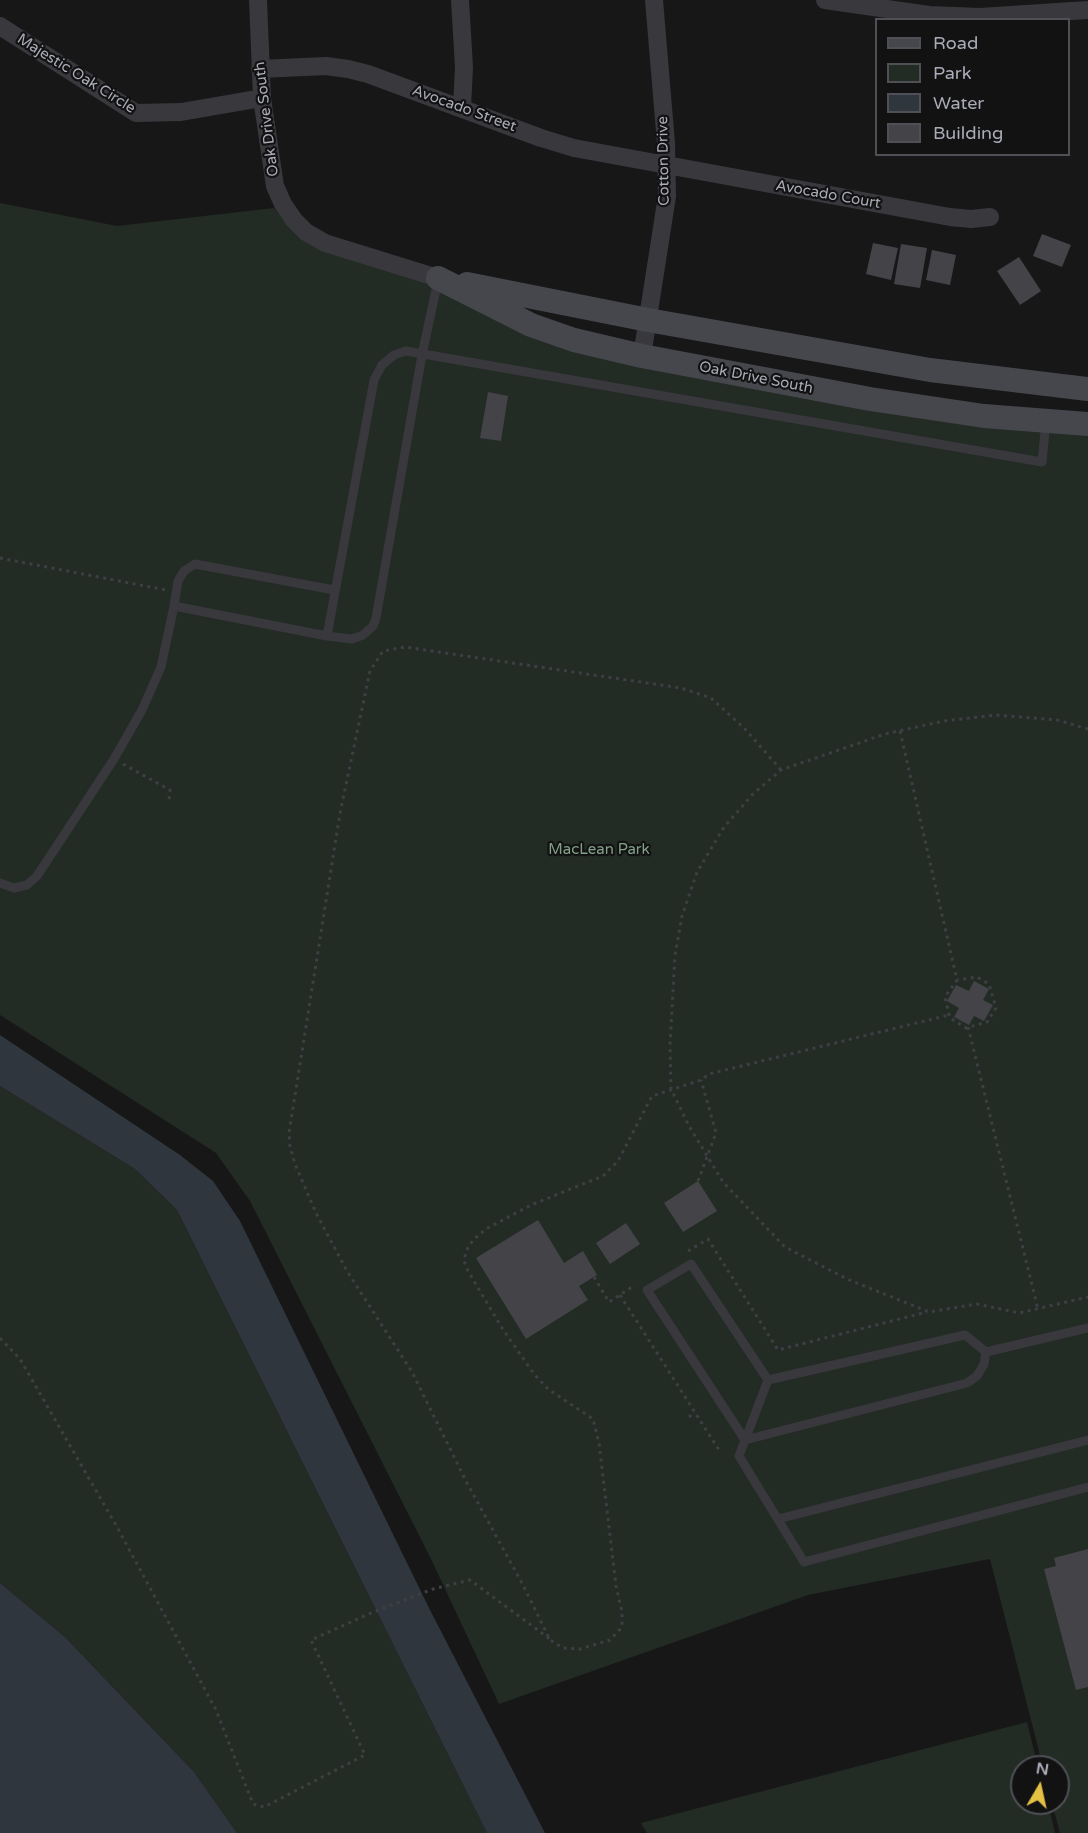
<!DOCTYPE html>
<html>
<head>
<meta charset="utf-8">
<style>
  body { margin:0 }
  #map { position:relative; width:1088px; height:1833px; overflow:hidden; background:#171718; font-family:"Varela Round",sans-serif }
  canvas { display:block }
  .legend { position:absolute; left:875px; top:18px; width:195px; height:138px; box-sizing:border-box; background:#121213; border:2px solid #4f5055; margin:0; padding:8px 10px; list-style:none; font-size:18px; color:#aaacb7 }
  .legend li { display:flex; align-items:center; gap:12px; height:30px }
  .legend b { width:30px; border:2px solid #4f5055 }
  .north { position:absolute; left:1010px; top:1755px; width:60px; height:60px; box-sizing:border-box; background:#121213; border:2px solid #4f5055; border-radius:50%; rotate:9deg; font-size:16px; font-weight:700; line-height:24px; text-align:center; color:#aaacb7 }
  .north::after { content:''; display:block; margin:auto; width:21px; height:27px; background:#e4c043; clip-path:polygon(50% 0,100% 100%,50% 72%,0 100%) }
</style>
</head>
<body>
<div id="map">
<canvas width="1088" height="1833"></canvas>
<ul class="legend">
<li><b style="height:8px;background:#46474d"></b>Road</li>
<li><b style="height:16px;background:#232b25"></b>Park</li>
<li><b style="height:16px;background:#30363e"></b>Water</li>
<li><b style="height:16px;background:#444448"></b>Building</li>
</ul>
<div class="north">N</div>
</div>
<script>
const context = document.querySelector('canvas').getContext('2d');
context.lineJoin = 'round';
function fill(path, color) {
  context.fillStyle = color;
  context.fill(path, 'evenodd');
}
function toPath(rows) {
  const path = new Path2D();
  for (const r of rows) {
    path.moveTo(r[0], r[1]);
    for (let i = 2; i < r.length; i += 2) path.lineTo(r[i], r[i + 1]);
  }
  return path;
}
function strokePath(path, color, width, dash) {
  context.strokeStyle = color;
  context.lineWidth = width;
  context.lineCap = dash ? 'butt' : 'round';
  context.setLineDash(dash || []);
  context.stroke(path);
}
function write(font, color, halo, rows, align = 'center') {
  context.font = font + ' "Varela Round",sans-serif';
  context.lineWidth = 4.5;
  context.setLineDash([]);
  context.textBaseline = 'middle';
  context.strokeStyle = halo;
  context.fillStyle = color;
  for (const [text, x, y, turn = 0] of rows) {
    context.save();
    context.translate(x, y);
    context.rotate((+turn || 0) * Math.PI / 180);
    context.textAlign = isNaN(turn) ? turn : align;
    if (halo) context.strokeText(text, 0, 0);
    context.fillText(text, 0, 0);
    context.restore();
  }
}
fill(toPath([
  [0,203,117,226,274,208,296,233,419,279,539,333,1088,435,1088,1833,1060,1833,1052,1803,1058,1803,1058,1767,1043,1767,990,1559,808,1595,499,1704,431,1559,250,1201,216,1153,0,1015],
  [0,1086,135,1169,177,1210,487,1833,237,1833,194,1772,65,1637,0,1583],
  [1027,1722,1038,1767,1022,1767,1022,1803,1048,1803,1055,1833,647,1833,641,1823]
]), '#232b25');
fill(toPath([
  [0,1035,180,1155,213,1181,240,1221,430,1610,545,1833,487,1833,177,1210,135,1169,0,1086],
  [0,1583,65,1637,194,1772,237,1833,0,1833]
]), '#30363e');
fill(toPath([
  [1042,234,1071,245,1062,267,1033,256],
  [873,243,898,248,891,280,866,274],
  [901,244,927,248,920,288,894,284],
  [932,250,956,255,950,285,926,280],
  [1019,257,1041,291,1020,305,997,271],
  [488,392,508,396,501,441,480,438],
  [974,981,989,989,983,1000,993,1005,984,1021,974,1016,969,1025,954,1017,959,1008,947,1001,956,985,969,991],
  [698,1181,717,1211,683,1232,664,1203],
  [538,1220,564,1263,583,1251,597,1275,579,1286,588,1300,526,1339,476,1258],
  [626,1223,640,1244,610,1264,596,1243],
  [1088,1549,1088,1687,1076,1690,1044,1569,1056,1566,1054,1558]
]), '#444448');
strokePath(toPath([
  [0,558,166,590],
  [1088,729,1057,720,996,715,944,721,885,734,781,770,753,794,724,827,697,872,682,916,675,955,670,1045,671,1089,689,1126,723,1182,785,1247,847,1279,929,1312,977,1304,1019,1313,1088,1297],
  [900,731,957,980,945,997,949,1015,950,1018,966,1028,987,1022,996,1008,989,984,977,977,957,980],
  [123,764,170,790,169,800],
  [781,770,745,729,711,698,681,688,405,647,383,651,370,671,340,813,289,1133,290,1146,295,1164,316,1213,347,1271,412,1372,467,1483,523,1585,550,1640,563,1648,580,1649,610,1640,622,1627,622,1612,616,1586,599,1443,593,1419,548,1389,534,1374,502,1328,468,1271,464,1261,466,1251,473,1240,486,1229,531,1205,603,1176,618,1161,652,1096,701,1080,709,1074,949,1015],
  [968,1027,1038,1309],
  [698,1181,716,1133,701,1080],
  [688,1251,708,1239,778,1350,927,1312],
  [594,1277,609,1302,635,1285],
  [620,1295,719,1450],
  [0,1338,20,1359,117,1527,216,1710,253,1804,264,1807,365,1755,311,1640,371,1613,433,1589,470,1580,550,1639],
  [689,1417,695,1412]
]), '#3e3f44', 3, [3, 4.5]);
strokePath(toPath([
  [174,606,178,581,184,571,195,564,334,590],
  [327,636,352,639,363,635,373,626,376,618,422,355,438,280],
  [0,883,14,888,27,885,37,876,114,759,142,710,161,667,174,606,327,636,374,380,382,365,394,355,406,351,1042,462,1046,422],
  [691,1264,768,1380,965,1335,986,1352,984,1364,977,1376,967,1383,745,1440,647,1290,691,1264],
  [986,1352,1088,1328],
  [768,1380,739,1456,804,1562,1088,1487],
  [778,1519,1088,1440]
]), '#38383d', 9);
strokePath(toPath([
  [258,0,262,98,275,186,283,204,294,220,306,232,325,243,438,278],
  [460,0,464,67,462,108],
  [825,0,929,15,980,17,1088,10],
  [0,26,136,113,181,112,262,98],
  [260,69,326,66,348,69,368,74,541,138,574,148,950,217,971,219,990,217],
  [642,356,667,196,666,143,654,0]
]), '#38383d', 18);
strokePath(toPath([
  [438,278,531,325,574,340,642,356,870,399,984,416,1088,424],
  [467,284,648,320,930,370,1088,389]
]), '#46474d', 24);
write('15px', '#aaacb7', '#121213', [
  ["Majestic Oak Circle",76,74,32],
  ["Avocado Street",464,109,20],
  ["Oak Drive South",267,119,-97],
  ["Cotton Drive",664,161,-91],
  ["Avocado Court",828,195,10],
  ["Oak Drive South",756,378,11]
]);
write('15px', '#82a188', '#121213', [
  ["MacLean Park",599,850]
]);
</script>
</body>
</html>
